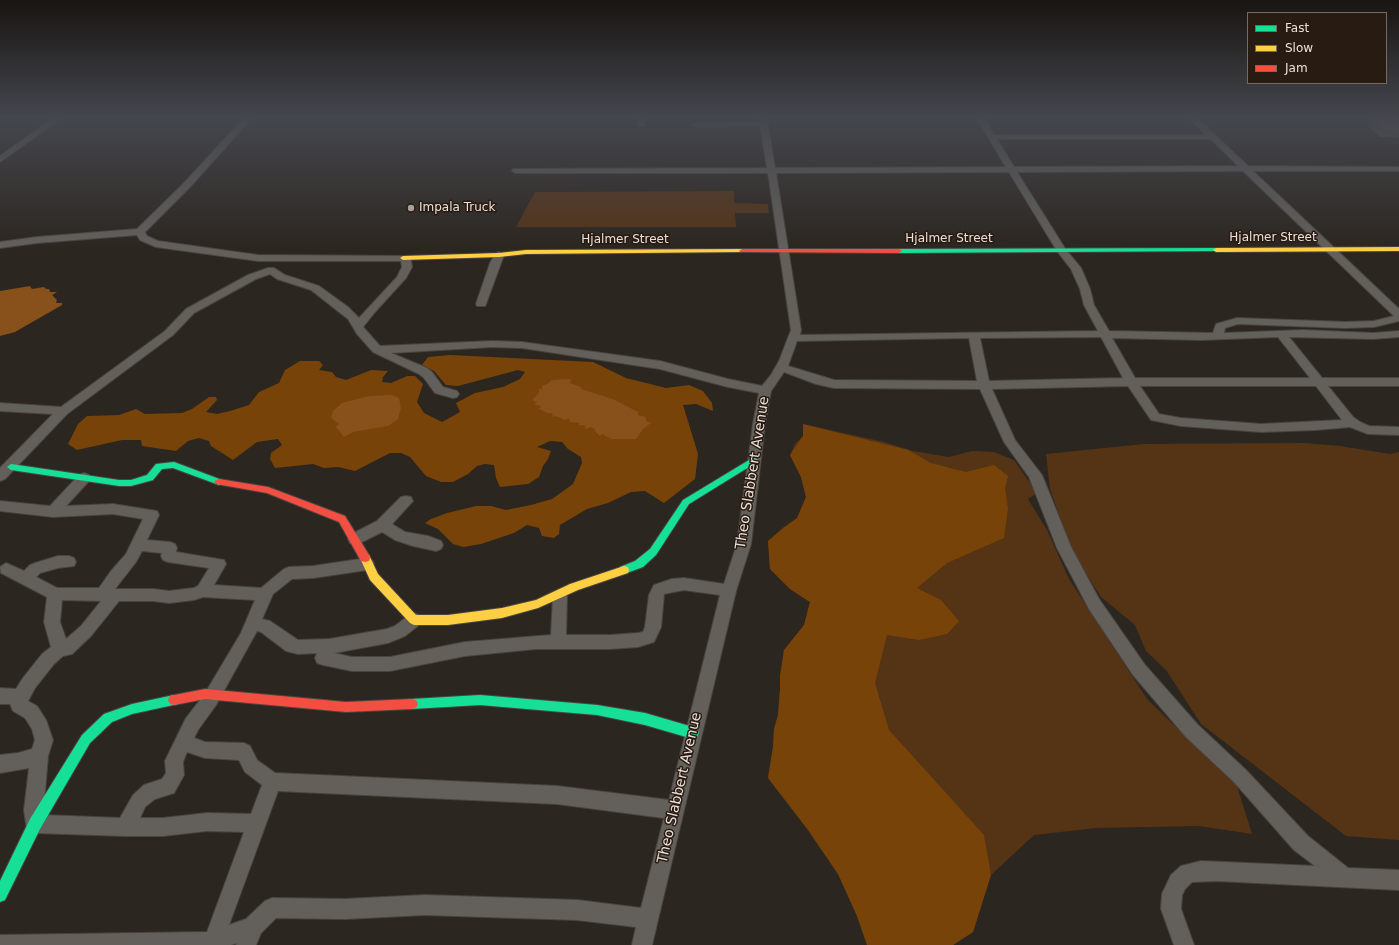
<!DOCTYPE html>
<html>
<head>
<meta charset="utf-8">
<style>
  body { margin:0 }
  #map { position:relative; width:1399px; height:945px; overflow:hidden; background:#2c2620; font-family:"DejaVu Sans",sans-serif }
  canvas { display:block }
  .legend { position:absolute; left:1247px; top:12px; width:140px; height:72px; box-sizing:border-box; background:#281b11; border:1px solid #766a61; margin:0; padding:5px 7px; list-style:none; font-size:12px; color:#ebe1da }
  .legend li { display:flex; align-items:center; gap:8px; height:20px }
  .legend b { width:20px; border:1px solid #766a61 }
</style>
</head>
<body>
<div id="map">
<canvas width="1399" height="945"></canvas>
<ul class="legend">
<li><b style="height:5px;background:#16e098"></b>Fast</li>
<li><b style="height:5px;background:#ffcf43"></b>Slow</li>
<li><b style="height:5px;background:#f24e42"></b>Jam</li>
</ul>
</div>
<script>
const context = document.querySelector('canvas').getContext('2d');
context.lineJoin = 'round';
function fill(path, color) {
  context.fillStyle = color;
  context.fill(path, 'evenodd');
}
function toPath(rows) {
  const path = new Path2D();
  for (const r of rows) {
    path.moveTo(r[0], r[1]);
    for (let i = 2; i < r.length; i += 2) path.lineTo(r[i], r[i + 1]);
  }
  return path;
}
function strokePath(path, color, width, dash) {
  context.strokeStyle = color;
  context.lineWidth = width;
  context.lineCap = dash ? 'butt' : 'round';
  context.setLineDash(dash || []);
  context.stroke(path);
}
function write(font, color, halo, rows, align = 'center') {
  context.font = font + ' "DejaVu Sans",sans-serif';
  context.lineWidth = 3;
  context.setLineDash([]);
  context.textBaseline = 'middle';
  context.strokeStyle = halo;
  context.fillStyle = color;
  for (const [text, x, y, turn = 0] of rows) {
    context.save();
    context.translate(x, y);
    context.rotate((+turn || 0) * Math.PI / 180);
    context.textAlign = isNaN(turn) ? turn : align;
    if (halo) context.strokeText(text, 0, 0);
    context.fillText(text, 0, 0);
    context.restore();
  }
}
fill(toPath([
  [734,191,734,203,768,204,769,213,735,213,736,227,516,227,535,192],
  [803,424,884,442,913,451,949,457,972,451,994,452,1014,460,1037,493,1028,499,1047,530,1069,579,1147,699,1237,786,1252,834,1199,826,1096,828,1034,835,991,875,973,932,953,945,867,945,857,916,838,874,808,830,768,778,773,747,774,729,778,715,780,689,780,676,784,650,804,625,810,602,790,589,770,569,768,541,783,528,797,518,806,497,801,477,790,455,795,444,803,436],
  [1303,443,1340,446,1390,454,1399,452,1399,840,1346,836,1201,724,1166,670,1146,651,1135,625,1101,597,1072,552,1050,489,1046,454,1144,444]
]), '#553315');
fill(toPath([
  [450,355,593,362,626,378,666,388,689,385,703,391,712,403,713,411,696,404,683,405,698,454,695,479,664,503,645,491,631,492,608,503,587,509,560,525,559,534,554,538,542,536,539,528,527,525,514,533,481,544,463,547,453,544,438,529,425,523,431,519,447,513,476,506,491,506,506,510,531,505,552,499,573,484,582,463,581,457,568,449,562,442,550,441,537,447,551,451,548,459,543,466,539,477,528,484,500,487,496,478,494,465,485,464,477,466,468,474,453,482,441,482,426,476,410,457,401,453,390,453,355,471,338,467,324,468,313,464,275,468,270,459,271,453,282,445,278,439,257,442,233,460,211,446,209,441,199,438,188,441,176,451,142,446,141,440,122,440,77,450,68,444,78,424,87,416,119,415,136,409,145,414,182,413,192,409,209,397,216,397,217,400,206,412,217,414,230,411,249,405,259,392,279,383,285,370,300,361,319,361,323,365,319,370,332,372,336,377,346,380,371,370,388,371,383,377,382,382,391,383,407,376,415,376,423,384,417,402,424,413,442,422,460,412,456,403,475,393,503,387,520,379,525,372,518,370,458,386,446,385,434,371,422,365,428,357],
  [803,424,908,450,931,463,966,472,994,465,1008,476,1005,488,1008,509,1004,538,947,563,917,588,941,600,959,621,947,634,919,640,887,635,875,683,889,730,984,835,991,875,973,932,953,945,867,945,857,916,838,874,808,830,768,778,773,747,774,729,778,715,780,689,780,676,784,650,804,625,810,602,790,589,770,569,768,541,783,528,797,518,806,497,801,477,790,455,803,436]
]), '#774308');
fill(toPath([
  [30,286,32,289,44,287,46,289,49,289,50,292,57,292,52,295,57,300,56,303,62,303,62,305,15,332,0,336,0,291],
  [569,379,571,380,570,383,581,387,581,389,613,399,638,412,638,415,646,417,646,421,651,423,643,429,636,439,611,439,602,434,600,436,595,431,595,429,590,427,586,429,584,425,579,425,579,423,570,422,569,418,565,420,556,416,553,417,552,413,547,413,539,409,541,406,534,404,537,402,532,400,539,393,539,389,542,389,542,386,547,384,552,380],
  [392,395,399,398,401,408,398,419,388,426,353,432,344,437,336,427,339,424,331,418,333,411,342,403,369,396]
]), '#88501a');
const street = toPath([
  [52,119,61,119,0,162,0,156,52,119],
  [243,119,251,119,190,187,145,232,147,236,158,241,258,255,406,256,411,260,412,267,406,278,375,312,363,327,380,346,492,341,522,342,660,361,728,379,762,386,771,375,779,361,791,330,768,173,516,173,512,171,513,169,767,168,760,126,696,127,692,125,696,123,760,122,759,119,767,119,775,168,1006,167,977,119,985,119,994,135,1206,135,1190,119,1198,119,1248,166,1399,167,1399,171,1253,171,1399,309,1399,321,1374,327,1345,328,1238,324,1225,328,1224,333,1303,330,1373,333,1399,331,1399,337,1373,339,1289,337,1322,378,1399,378,1399,386,1328,386,1353,417,1360,422,1369,426,1399,427,1399,435,1368,434,1350,427,1316,430,1261,432,1181,426,1151,420,1128,386,992,389,1015,440,1042,475,1071,547,1099,599,1145,665,1198,725,1246,770,1308,836,1348,868,1399,870,1399,890,1217,881,1192,882,1185,889,1182,895,1181,909,1194,945,1174,945,1161,909,1162,894,1171,875,1181,866,1201,861,1315,866,1294,850,1234,782,1186,737,1133,675,1089,609,1057,548,1029,477,1004,442,980,389,834,388,816,384,784,372,771,391,765,424,751,544,736,591,652,945,632,945,636,927,577,920,425,915,345,919,276,918,261,933,256,945,236,945,237,943,231,945,0,945,0,935,207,932,244,832,207,831,163,836,125,836,35,833,28,831,26,824,24,810,29,768,0,773,0,755,18,753,32,749,35,740,32,729,25,718,13,711,10,704,0,704,0,688,16,689,23,678,42,654,51,647,44,622,47,597,1,573,0,567,6,563,24,571,30,565,35,563,58,556,69,556,74,558,76,562,74,566,58,568,40,573,36,577,57,588,99,588,111,571,126,554,143,519,113,514,53,517,0,511,0,501,50,506,79,475,84,473,89,475,91,478,89,481,66,506,113,504,157,511,159,515,147,540,170,542,175,544,177,548,176,552,224,560,226,564,214,585,261,588,284,569,289,567,313,566,367,558,372,560,374,564,372,568,367,570,313,578,292,579,273,594,262,619,270,621,298,640,329,639,387,629,395,626,409,615,414,613,419,615,422,620,419,625,405,636,388,643,334,653,352,657,390,657,465,642,551,635,553,595,555,591,560,589,565,591,567,595,566,635,610,635,638,633,643,632,645,627,649,595,654,585,672,579,684,578,724,584,737,544,753,424,759,393,728,387,660,369,522,348,492,347,391,353,427,368,432,372,443,387,457,391,459,394,457,397,453,398,435,393,424,378,419,374,373,352,357,334,348,319,311,290,277,279,270,274,256,279,194,313,173,335,67,414,5,479,0,481,0,468,53,414,0,411,0,403,61,407,165,331,186,309,248,275,268,268,274,268,285,275,319,286,348,307,359,318,397,277,402,267,401,261,258,261,156,247,140,240,137,235,37,243,0,248,0,242,37,237,137,229,184,183,243,119],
  [997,139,1211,139,1238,166,1014,167,997,139],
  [1243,171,1394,316,1374,321,1345,322,1237,318,1216,324,1213,333,1109,331,1094,305,1090,289,1081,268,1066,250,1017,172,1243,171],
  [1009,172,1057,251,1071,269,1080,289,1084,305,1098,331,800,335,801,330,776,173,1009,172],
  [1101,337,1123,378,989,381,980,338,1101,337],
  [1278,337,1310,378,1135,378,1112,338,1202,340,1278,337],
  [969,338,977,381,834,380,788,366,797,341,969,338],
  [1140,386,1316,386,1342,420,1261,424,1181,418,1159,414,1140,386],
  [142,551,162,553,161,556,163,560,168,562,209,568,198,586,194,588,169,591,153,589,115,589,136,562,142,551],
  [684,590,720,595,669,800,557,786,275,773,257,760,250,746,244,743,205,742,194,738,198,730,216,705,257,631,261,632,286,651,298,654,317,653,315,658,317,663,323,665,352,671,390,671,465,656,536,649,610,649,638,647,654,642,661,627,664,594,684,590],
  [203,597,255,600,241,633,204,695,186,718,165,761,166,773,162,779,144,785,133,795,120,818,43,815,48,756,53,740,46,720,37,706,28,701,35,688,54,664,63,656,72,654,91,636,119,601,153,601,169,603,194,600,203,597],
  [62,600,101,601,81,626,66,639,60,622,62,600],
  [187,752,205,758,239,760,245,772,262,785,251,814,207,813,163,818,140,818,145,807,155,799,174,793,184,775,183,762,187,752],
  [278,791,557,804,664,818,641,908,577,900,425,895,345,899,272,898,265,901,246,919,229,925,278,791],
  [638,119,646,119,644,126,638,126,638,119],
  [499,252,504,255,486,304,485,306,477,306,476,304,490,263,496,253,499,252],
  [406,496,411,497,413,501,392,524,405,532,428,536,441,541,443,545,441,549,436,551,413,546,395,540,382,532,360,543,355,545,350,543,348,539,350,535,377,521,401,497,406,496]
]);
const fast = toPath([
  [1216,248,1218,249,1218,251,899,253,896,251,899,249,1216,248],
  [754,457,758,460,757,462,689,504,656,555,643,567,624,574,620,573,619,570,620,567,635,561,650,549,683,500,754,457],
  [174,462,222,480,224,482,219,485,173,468,162,469,153,480,131,486,119,486,11,470,7,467,11,464,119,480,131,480,147,475,156,464,174,462],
  [174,695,178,696,180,700,178,704,132,714,112,722,90,743,40,829,5,900,0,902,0,881,30,819,82,735,104,714,132,704,174,695],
  [480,695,597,705,645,713,693,727,697,729,699,733,697,737,693,739,645,725,597,715,480,705,412,709,408,708,406,704,408,700,412,699,480,695]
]);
const slow = toPath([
  [1399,247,1399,251,1216,252,1213,250,1216,248,1399,247],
  [742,249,745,251,744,252,526,254,499,257,403,260,400,258,403,256,499,253,526,250,742,249],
  [365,554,369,555,378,574,416,615,448,615,502,608,536,600,570,584,624,566,628,567,629,570,628,573,578,590,538,608,502,618,448,625,414,625,410,623,370,580,360,558,361,555,365,554]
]);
const jam = toPath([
  [742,249,899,249,902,251,899,253,740,252,739,251,742,249],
  [219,479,268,487,345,516,369,555,370,558,369,561,365,562,361,561,339,522,267,493,216,484,214,482,216,480,219,479],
  [205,689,346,702,412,699,416,700,418,704,416,708,412,709,346,712,205,699,174,705,170,704,168,700,170,696,174,695,205,689]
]);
strokePath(street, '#4a443f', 2);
strokePath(fast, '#4a443f', 2);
strokePath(slow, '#4a443f', 2);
strokePath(jam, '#4a443f', 2);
fill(street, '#63605c');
fill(fast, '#16e098');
fill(slow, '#ffcf43');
fill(jam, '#f24e42');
fill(toPath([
  [1369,119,1399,119,1399,138,1380,137,1367,126,1371,120]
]), '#564b41');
const building = toPath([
  [1374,119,1399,119,1399,130,1386,129,1374,119]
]);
fill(building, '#665b51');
strokePath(building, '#7b7066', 1);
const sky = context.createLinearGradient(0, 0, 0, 251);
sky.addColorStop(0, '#181512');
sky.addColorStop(0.47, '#45474e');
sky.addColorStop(1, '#45474e00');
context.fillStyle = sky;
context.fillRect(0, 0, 1399, 251);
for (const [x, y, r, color] of [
  [411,208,4,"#a8a099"]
]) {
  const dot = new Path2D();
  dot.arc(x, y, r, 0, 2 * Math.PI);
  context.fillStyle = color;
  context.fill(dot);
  strokePath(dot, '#281b11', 1.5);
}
write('12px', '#ebe1da', '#281b11', [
  ["Impala Truck",419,208]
], 'left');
write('12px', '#ebe1da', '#281b11', [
  ["Hjalmer Street",1273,238],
  ["Hjalmer Street",949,239],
  ["Hjalmer Street",625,240]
]);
write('14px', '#ebe1da', '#281b11', [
  ["Theo Slabbert Avenue",753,473,-81],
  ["Theo Slabbert Avenue",680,788,-77]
]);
</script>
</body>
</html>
